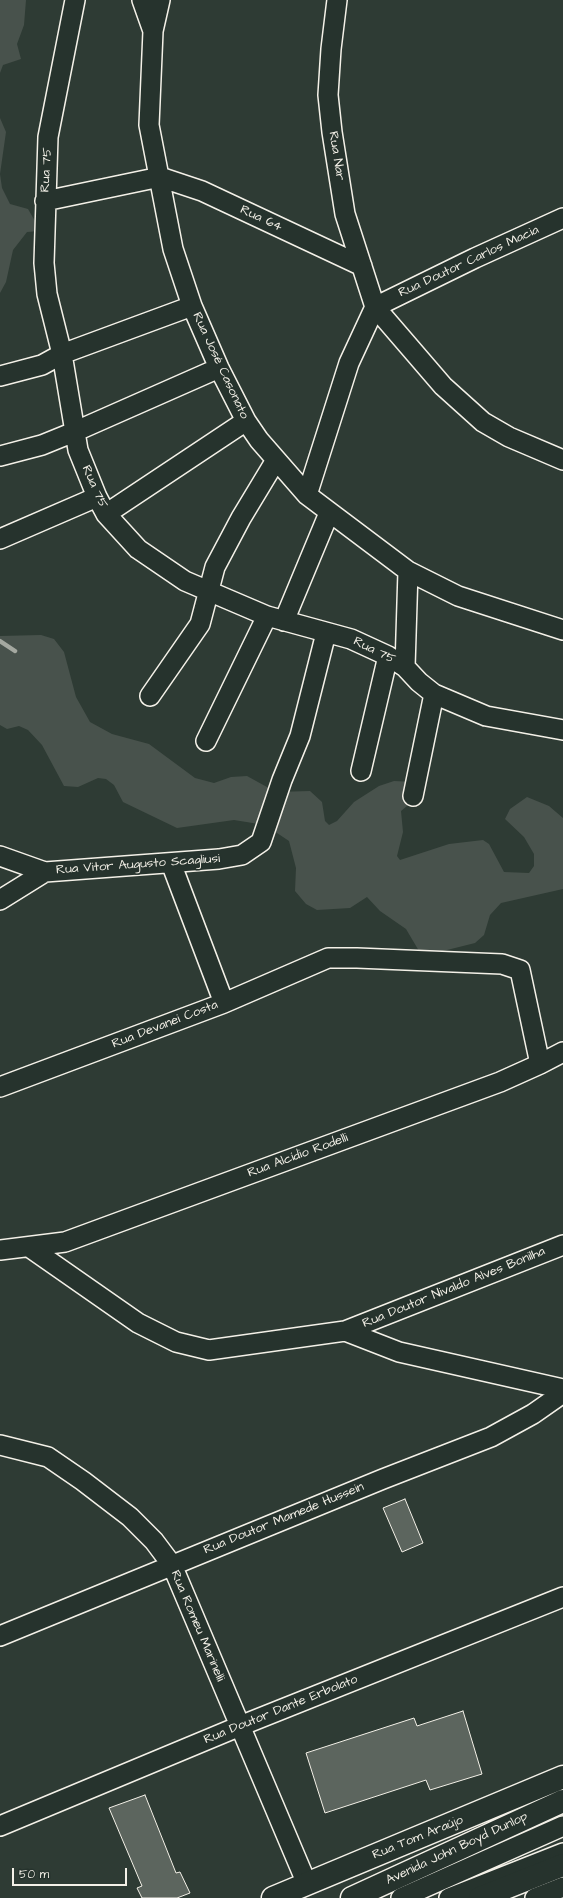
<!DOCTYPE html>
<html>
<head>
<meta charset="utf-8">
<style>
  body { margin:0 }
  #map { position:relative; width:563px; height:1898px; overflow:hidden; background:#2e3b34; font-family:"Architects Daughter",sans-serif }
  canvas { display:block }
  .scale { position:absolute; left:12px; top:1868px; width:115px; height:18px; box-sizing:border-box; border:2px solid #f4f1e8; border-top:0; padding-left:5px; font-size:12px; line-height:14px; white-space:nowrap; color:#f4f1e8; -webkit-text-stroke:3px #26332d; paint-order:stroke }
</style>
</head>
<body>
<div id="map">
<canvas width="563" height="1898"></canvas>
<div class="scale">50 m</div>
</div>
<script>
const context = document.querySelector('canvas').getContext('2d');
context.lineJoin = 'round';
function fill(path, color) {
  context.fillStyle = color;
  context.fill(path, 'evenodd');
}
function toPath(rows) {
  const path = new Path2D();
  for (const r of rows) {
    path.moveTo(r[0], r[1]);
    for (let i = 2; i < r.length; i += 2) path.lineTo(r[i], r[i + 1]);
  }
  return path;
}
function strokePath(path, color, width, dash) {
  context.strokeStyle = color;
  context.lineWidth = width;
  context.lineCap = dash ? 'butt' : 'round';
  context.setLineDash(dash || []);
  context.stroke(path);
}
function write(font, color, halo, rows, align = 'center') {
  context.font = font + ' "Architects Daughter",sans-serif';
  context.lineWidth = 3;
  context.setLineDash([]);
  context.textBaseline = 'middle';
  context.strokeStyle = halo;
  context.fillStyle = color;
  for (const [text, x, y, turn = 0] of rows) {
    context.save();
    context.translate(x, y);
    context.rotate((+turn || 0) * Math.PI / 180);
    context.textAlign = isNaN(turn) ? turn : align;
    if (halo) context.strokeText(text, 0, 0);
    context.fillText(text, 0, 0);
    context.restore();
  }
}
fill(toPath([
  [0,0,26,0,24,25,17,44,21,59,3,65,0,73],
  [0,118,6,132,0,174,2,188,10,204,28,209,39,228,39,231,27,232,13,250,6,282,0,293],
  [41,635,54,639,64,652,76,697,90,722,112,734,149,744,195,778,214,783,231,777,247,776,276,792,310,791,322,802,325,821,329,825,337,821,354,802,379,786,394,781,414,782,419,796,401,811,403,832,397,856,400,860,449,844,483,840,489,844,504,872,529,873,534,866,534,854,524,837,505,819,510,809,527,797,549,806,563,818,563,889,501,903,490,915,484,935,475,943,435,953,419,951,406,929,380,911,367,897,350,908,317,910,306,904,295,891,296,868,289,841,265,825,234,820,177,828,123,802,114,785,106,779,98,778,78,787,64,786,42,745,28,730,19,726,7,729,0,725,0,636]
]), '#48524c');
strokePath(toPath([
  [0,641,15,651]
]), '#a4a8a0', 4.5);
const building = toPath([
  [405,1499,423,1543,402,1552,383,1508,405,1499],
  [463,1711,482,1774,430,1790,426,1780,325,1813,306,1753,414,1718,417,1726,463,1711],
  [145,1795,176,1873,180,1872,190,1893,177,1898,142,1898,137,1888,142,1886,109,1808,145,1795]
]);
fill(building, '#5c655e');
strokePath(building, '#f4f1e8', 1);
const minor = toPath([
  [75,0,48,137,44,263,47,294,62,354,78,450,97,497,106,514,138,549,185,581,267,616,351,639,388,656,405,667,419,682,434,694,486,716,563,730],
  [142,0,153,31],
  [160,0,153,31,149,125,173,249,192,306,219,368,246,421,259,440,307,495,408,571,458,596,563,630],
  [337,0,331,49,328,95,332,132,345,214,375,307,443,386,483,422,509,437,563,460],
  [160,177,202,191,362,266],
  [45,201,160,177],
  [375,307,475,258,563,218],
  [0,376,42,365,62,354,192,306],
  [0,456,42,445,74,432,219,368],
  [307,495,349,363,375,307],
  [106,514,246,421],
  [0,539,97,497],
  [284,621,329,513],
  [405,667,408,571],
  [150,696,200,624,215,567,241,518,276,460],
  [206,741,267,616],
  [361,771,388,656],
  [413,796,434,694],
  [0,856,45,872,219,859,242,855,261,842,282,780,300,736,326,633],
  [171,863,224,1003],
  [0,900,45,872],
  [0,1087,224,1003,328,958,357,958,502,964,520,970,540,1064],
  [29,1247,138,1323,176,1342,209,1350,345,1331,399,1352,563,1389],
  [0,1250,65,1242,500,1082,540,1064,563,1052],
  [345,1331,563,1245],
  [0,1445,48,1457,83,1481,130,1517,154,1541,172,1565,307,1884],
  [0,1636,383,1479,491,1437,533,1414,563,1393],
  [0,1826,240,1726,563,1597],
  [401,1898,563,1826],
  [449,1898,563,1853],
  [535,1898,563,1887]
]);
const major = toPath([
  [273,1898,563,1777],
  [352,1898,563,1801],
  [480,1898,563,1865]
]);
strokePath(minor, '#f4f1e8', 22);
strokePath(major, '#f4f1e8', 25);
strokePath(minor, '#26332d', 19);
strokePath(major, '#26332d', 22);
write('13px', '#f4f1e8', '#26332d', [
  ["Rua Nar",336,156,81],
  ["Rua 75",47,170,-87],
  ["Rua 64",261,219,25],
  ["Rua Doutor Carlos Macia",469,262,-25],
  ["Rua José Casonato",220,366,65],
  ["Rua 75",94,487,66],
  ["Rua 75",374,651,26],
  ["Rua Vitor Augusto Scagliusi",138,865,-4],
  ["Rua Devanei Costa",165,1025,-21],
  ["Rua Alcídio Rodelli",298,1156,-20],
  ["Rua Doutor Nivaldo Alves Bonilha",454,1288,-22],
  ["Rua Doutor Mamede Hussein",284,1519,-22],
  ["Rua Romeu Marinelli",197,1626,67],
  ["Rua Doutor Dante Erbolato",281,1710,-22],
  ["Rua Tom Araújo",418,1838,-22],
  ["Avenida John Boyd Dunlop",457,1849,-25]
]);
</script>
</body>
</html>
